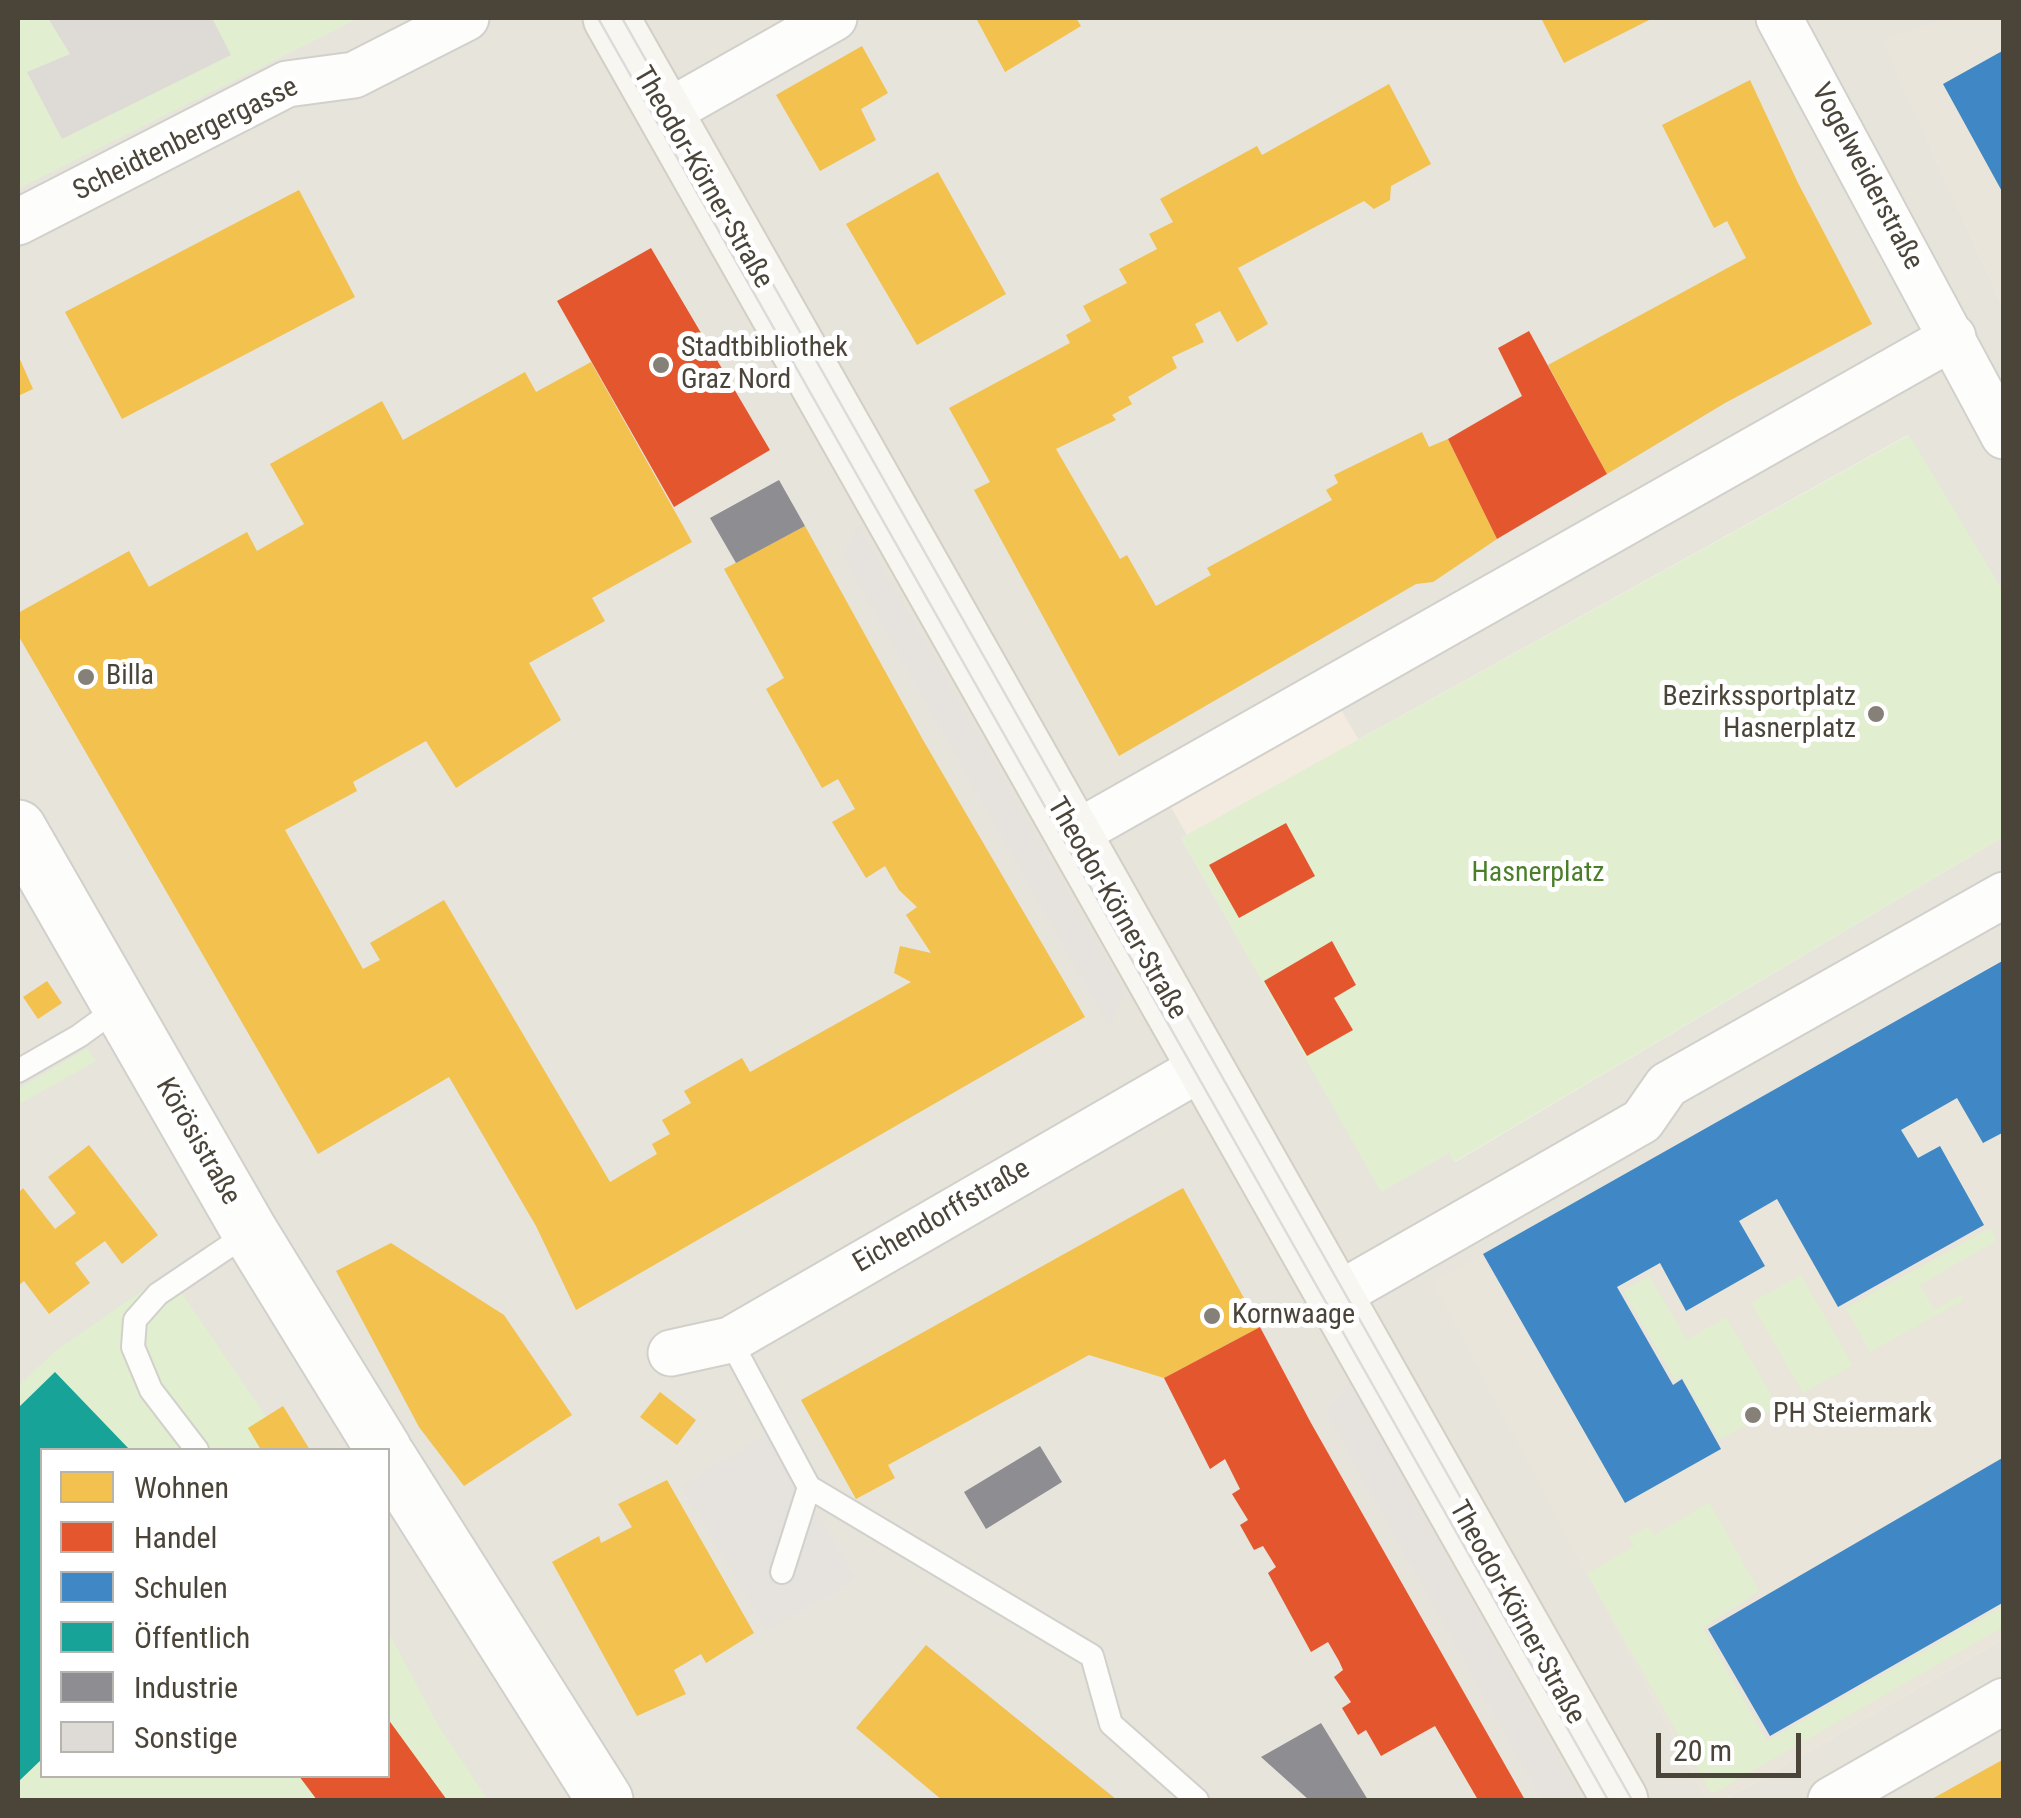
<!DOCTYPE html>
<html>
<head>
<meta charset="utf-8">
<style>
  body { margin:0 }
  #map { position:relative; width:2021px; height:1818px; overflow:hidden; background:#f4f2ee; font-family:"Roboto Condensed",sans-serif }
  canvas { display:block }
  .frame { position:absolute; inset:0; border:20px solid #4b4439; pointer-events:none }
  .legend { position:absolute; left:40px; top:1448px; width:350px; height:330px; box-sizing:border-box; background:#fff; border:2px solid #b7b4b0; margin:0; padding:12px 18px; list-style:none; font-size:30px; color:#4b4439 }
  .legend li { display:flex; align-items:center; gap:20px; height:50px }
  .legend b { width:50px; border:2px solid #b7b4b0 }
  .scale { position:absolute; left:1656px; top:1733px; width:145px; height:45px; box-sizing:border-box; border:5px solid #4b4439; border-top:0; padding-left:12px; font-size:30px; line-height:35px; white-space:nowrap; color:#4b4439; -webkit-text-stroke:8px #fff; paint-order:stroke }
</style>
</head>
<body>
<div id="map">
<canvas width="2021" height="1818"></canvas>
<div class="frame"></div>
<ul class="legend">
<li><b style="height:28px;background:#f2c14e"></b>Wohnen</li>
<li><b style="height:28px;background:#e4572e"></b>Handel</li>
<li><b style="height:28px;background:#3f88c5"></b>Schulen</li>
<li><b style="height:28px;background:#17a398"></b>Öffentlich</li>
<li><b style="height:28px;background:#8d8d92"></b>Industrie</li>
<li><b style="height:28px;background:#dedbd6"></b>Sonstige</li>
</ul>
<div class="scale">20 m</div>
</div>
<script>
const context = document.querySelector('canvas').getContext('2d');
context.lineJoin = 'round';
function fill(path, color) {
  context.fillStyle = color;
  context.fill(path, 'evenodd');
}
function toPath(rows) {
  const path = new Path2D();
  for (const r of rows) {
    path.moveTo(r[0], r[1]);
    for (let i = 2; i < r.length; i += 2) path.lineTo(r[i], r[i + 1]);
  }
  return path;
}
function strokePath(path, color, width, dash) {
  context.strokeStyle = color;
  context.lineWidth = width;
  context.lineCap = dash ? 'butt' : 'round';
  context.setLineDash(dash || []);
  context.stroke(path);
}
function write(font, color, halo, rows, align = 'center') {
  context.font = font + ' "Roboto Condensed",sans-serif';
  context.lineWidth = 10;
  context.setLineDash([]);
  context.textBaseline = 'middle';
  context.strokeStyle = halo;
  context.fillStyle = color;
  for (const [text, x, y, turn = 0] of rows) {
    context.save();
    context.translate(x, y);
    context.rotate((+turn || 0) * Math.PI / 180);
    context.textAlign = isNaN(turn) ? turn : align;
    if (halo) context.strokeText(text, 0, 0);
    context.fillText(text, 0, 0);
    context.restore();
  }
}
fill(toPath([
  [358,18,1947,18,1883,41,2003,307,2003,598,1908,435,1181,838,1382,1191,1450,1152,1455,1162,2003,837,2003,960,1434,1283,1707,1800,18,1800,18,188],
  [42,1450,388,1450,388,1776,42,1776],
  [2003,1639,2003,1800,1724,1800]
]), '#e7e4dc');
fill(toPath([
  [1339,706,1372,763,1201,860,1168,802]
]), '#f3ebdf');
fill(toPath([
  [1947,18,2003,18,2003,307,1882,40],
  [2003,960,2003,1639,1724,1800,1707,1800,1433,1283]
]), '#eae5da');
fill(toPath([
  [18,18,358,18,18,189],
  [1909,435,2003,591,2003,837,1454,1162,1449,1153,1381,1192,1181,838],
  [1332,942,1356,985,1334,998,1353,1030,1307,1056,1264,981],
  [87,1048,96,1061,18,1105,18,1089],
  [1990,1228,1997,1240,1920,1285,1934,1310,1961,1295,1964,1300,1870,1352,1846,1308],
  [168,1273,289,1450,42,1450,42,1776,388,1776,388,1631,438,1725,488,1800,18,1800,18,1386,55,1351],
  [1801,1275,1853,1365,1803,1393,1751,1303],
  [1649,1276,1687,1340,1726,1317,1778,1406,1719,1440,1682,1377,1675,1381,1623,1291],
  [1709,1502,1759,1591,1703,1628,1767,1741,2003,1606,2003,1627,1712,1794,1587,1574,1634,1546,1629,1537,1648,1526,1654,1535]
]), '#e1eecf');
fill(toPath([
  [858,525,1124,991,1110,1028,843,556],
  [1350,1382,1582,1800,1542,1800,1326,1413],
  [769,1433,856,1579,767,1631,681,1486]
]), '#e6e3df');
fill(toPath([
  [976,18,1076,18,1081,26,1005,72],
  [1541,18,1653,18,1564,63],
  [862,46,888,93,861,109,876,140,820,171,776,95],
  [1750,80,1798,183,1872,324,1725,403,1607,474,1548,365,1746,258,1727,221,1714,228,1662,125],
  [1389,84,1431,164,1391,186,1390,200,1374,209,1364,201,1238,268,1268,324,1237,342,1220,311,1195,324,1204,342,1172,357,1177,368,1128,397,1132,404,1112,415,1116,420,1056,449,1120,559,1127,555,1156,606,1211,575,1207,568,1332,500,1326,490,1338,483,1334,475,1422,432,1429,447,1448,439,1497,539,1433,582,1416,584,1119,756,974,490,990,482,949,408,1070,343,1066,335,1091,321,1083,306,1127,283,1119,269,1157,249,1149,234,1173,222,1160,199,1257,146,1262,155],
  [938,172,1006,294,917,345,846,224],
  [299,190,355,297,122,419,65,312],
  [18,355,33,389,18,396],
  [591,362,692,542,592,598,605,621,529,663,561,720,456,788,426,741,353,782,357,791,285,830,363,969,380,960,370,943,444,900,610,1182,657,1154,652,1144,670,1134,662,1120,691,1103,684,1091,742,1058,750,1072,911,982,894,973,900,946,931,953,906,915,917,907,899,890,885,866,866,878,832,822,855,809,838,779,822,788,766,689,784,678,724,569,805,526,923,740,1085,1017,576,1310,536,1226,449,1077,318,1154,18,635,18,613,129,551,149,587,247,532,257,551,304,524,270,464,382,401,403,440,525,372,536,392],
  [47,981,62,1003,38,1019,23,997],
  [89,1145,158,1235,122,1264,105,1241,75,1263,90,1283,49,1314,24,1281,18,1286,18,1193,23,1188,55,1229,76,1213,48,1177],
  [1183,1188,1260,1327,1164,1378,1089,1355,888,1465,895,1478,856,1499,801,1400],
  [391,1243,504,1315,572,1415,464,1486,419,1427,336,1271],
  [660,1392,696,1420,677,1445,640,1417],
  [283,1406,310,1450,261,1450,248,1428],
  [667,1480,754,1633,706,1663,701,1654,674,1670,686,1694,637,1716,552,1562,599,1536,601,1543,632,1527,618,1504],
  [926,1645,1032,1731,1117,1800,942,1800,856,1728],
  [2004,1759,2004,1800,1930,1800]
]), '#f2c14e');
fill(toPath([
  [651,248,770,450,674,507,557,301],
  [1529,331,1607,474,1497,539,1448,439,1522,396,1498,348],
  [1286,823,1315,876,1239,918,1209,865],
  [1332,941,1356,985,1334,998,1353,1030,1307,1056,1264,981],
  [1260,1327,1311,1423,1525,1800,1478,1800,1435,1726,1381,1756,1366,1730,1358,1735,1342,1708,1351,1702,1334,1677,1343,1670,1339,1661,1328,1642,1311,1652,1268,1573,1276,1567,1263,1546,1254,1550,1240,1525,1248,1520,1232,1494,1240,1489,1225,1459,1210,1469,1164,1378],
  [388,1719,447,1800,317,1800,299,1776,388,1776]
]), '#e4572e');
fill(toPath([
  [2004,50,2004,195,1943,84],
  [2004,960,2004,1132,1983,1143,1957,1098,1901,1130,1918,1158,1940,1146,1984,1225,1838,1307,1777,1199,1739,1221,1765,1266,1686,1311,1660,1263,1617,1287,1673,1385,1682,1379,1721,1449,1625,1503,1483,1254],
  [2004,1457,2004,1602,1770,1736,1708,1629]
]), '#3f88c5');
fill(toPath([
  [55,1372,130,1450,42,1450,42,1759,18,1782,18,1408]
]), '#17a398');
fill(toPath([
  [779,480,805,526,736,563,710,518],
  [1040,1446,1062,1482,986,1529,964,1492],
  [1321,1723,1368,1800,1309,1800,1261,1757]
]), '#8d8d92');
fill(toPath([
  [48,18,212,18,231,55,62,139,27,72,70,54]
]), '#dedbd6');
const service = toPath([
  [18,1071,79,1036,119,1007],
  [730,1340,809,1487,1092,1656,1111,1724,1197,1800],
  [197,1450,151,1390,133,1347,135,1320,158,1294,250,1232],
  [782,1572,809,1487]
]);
const minor = toPath([
  [1779,18,2004,436],
  [666,113,834,18],
  [18,222,287,84,354,75,466,18],
  [1073,835,1953,337],
  [1336,1296,1642,1121,1667,1085,2004,895],
  [671,1353,730,1340,1206,1065],
  [1831,1800,2004,1701]
]);
const tertiary = toPath([
  [18,828,250,1232,384,1450],
  [388,1457,605,1800]
]);
const secondary = toPath([
  [611,18,1620,1800]
]);
strokePath(service, '#d2d0cb', 26);
strokePath(minor, '#d2d0cb', 49);
strokePath(tertiary, '#d2d0cb', 59);
strokePath(secondary, '#d3cfc5', 59);
strokePath(service, '#fdfdfc', 22);
strokePath(minor, '#fdfdfc', 45);
strokePath(tertiary, '#fdfdfc', 55);
strokePath(secondary, '#f7f6f1', 55);
strokePath(toPath([
  [598,18,1608,1800],
  [622,18,1632,1800]
]), '#dbdbda', 2.5);
for (const [x, y, r, color] of [
  [661,365,10,"#868178"],
  [86,677,10,"#868178"],
  [1876,714,10,"#868178"],
  [1212,1316,10,"#868178"],
  [1753,1415,10,"#868178"]
]) {
  const dot = new Path2D();
  dot.arc(x, y, r, 0, 2 * Math.PI);
  context.fillStyle = color;
  context.fill(dot);
  strokePath(dot, '#fff', 4);
}
write('28px', '#4b4439', '#fff', [
  ["Scheidtenbergergasse",186,140,-26],
  ["Vogelweiderstraße",1866,177,62],
  ["Theodor-Körner-Straße",702,178,60],
  ["Theodor-Körner-Straße",1116,909,60],
  ["Körösistraße",197,1142,60],
  ["Eichendorffstraße",942,1217,-30],
  ["Theodor-Körner-Straße",1516,1613,61]
]);
write('28px', '#4b4439', '#fff', [
  ["Stadtbibliothek",681,349],
  ["Graz Nord",681,381],
  ["Billa",106,677],
  ["Bezirkssportplatz",1856,698,"right"],
  ["Hasnerplatz",1856,730,"right"],
  ["Kornwaage",1232,1316],
  ["PH Steiermark",1773,1415]
], 'left');
write('28px', '#4a7f2a', '#fff', [
  ["Hasnerplatz",1538,874]
]);
</script>
</body>
</html>
